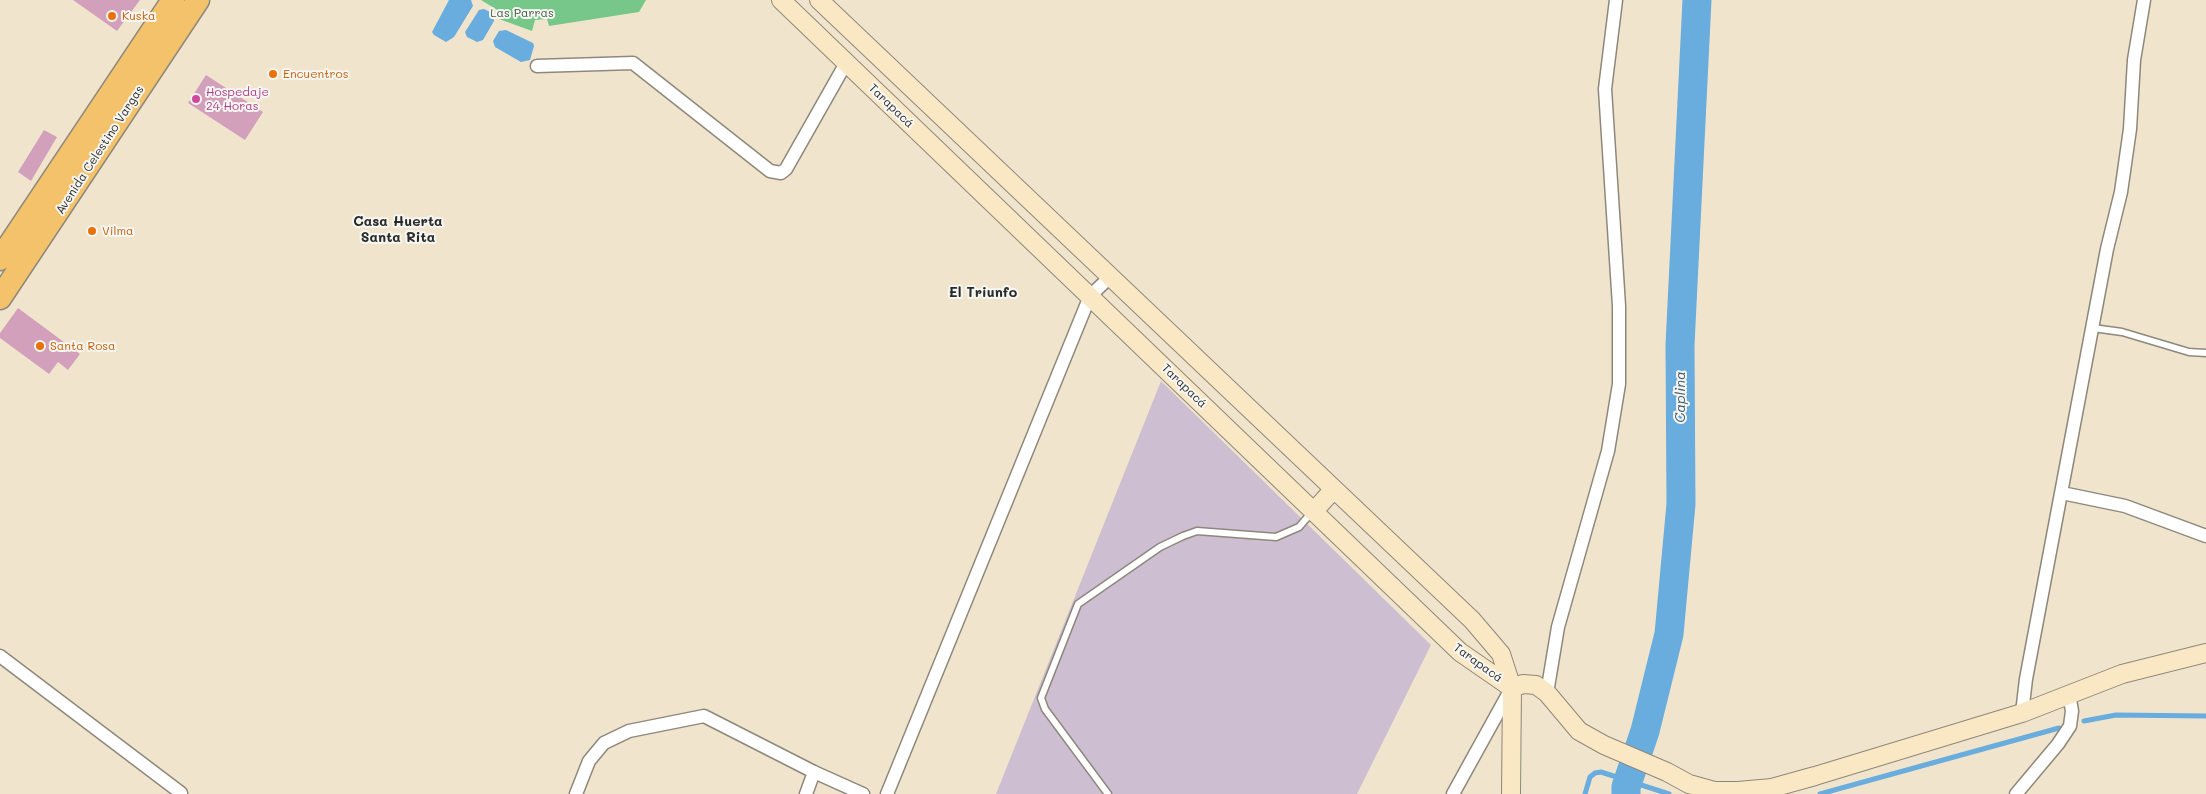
<!DOCTYPE html>
<html>
<head>
<meta charset="utf-8">
<style>
  body { margin:0 }
  canvas { display:block; background:#f0e5cc }
</style>
</head>
<body>
<canvas width="2206" height="794"></canvas>
<script>
const context = document.querySelector('canvas').getContext('2d');
context.lineJoin = 'round';
function fill(path, color) {
  context.fillStyle = color;
  context.fill(path, 'evenodd');
}
function toPath(rows) {
  const path = new Path2D();
  for (const r of rows) {
    path.moveTo(r[0], r[1]);
    for (let i = 2; i < r.length; i += 2) path.lineTo(r[i], r[i + 1]);
  }
  return path;
}
function strokePath(path, color, width, dash) {
  context.strokeStyle = color;
  context.lineWidth = width;
  context.lineCap = dash ? 'butt' : 'round';
  context.setLineDash(dash || []);
  context.stroke(path);
}
function write(font, color, halo, rows, align = 'center') {
  context.font = font + ' Mali,sans-serif';
  context.lineWidth = 4;
  context.setLineDash([]);
  context.textBaseline = 'middle';
  context.strokeStyle = halo;
  context.fillStyle = color;
  for (const [text, x, y, turn = 0] of rows) {
    context.save();
    context.translate(x, y);
    context.rotate((+turn || 0) * Math.PI / 180);
    context.textAlign = isNaN(turn) ? turn : align;
    if (halo) context.strokeText(text, 0, 0);
    context.fillText(text, 0, 0);
    context.restore();
  }
}
fill(toPath([
  [1161,381,1431,645,1357,794,996,794]
]), '#cebed2');
fill(toPath([
  [481,0,646,0,639,12,549,26,547,19,535,20,532,31,499,19,499,11]
]), '#76c789');
fill(toPath([
  [449,0,471,0,473,6,454,37,446,42,434,35,432,32],
  [484,9,492,13,494,21,483,40,477,42,467,37,465,32,479,10],
  [506,30,533,43,534,46,530,60,521,62,495,47,493,41,499,31]
]), '#69acde');
strokePath(toPath([
  [2084,721,2116,715,2206,716],
  [1585,794,1590,777,1595,773,1601,772,1669,794],
  [1820,794,2059,728]
]), '#69acde', 5);
strokePath(toPath([
  [1626,794,1626,787,1645,731,1669,634,1681,504,1680,345,1697,0]
]), '#69acde', 29);
fill(toPath([
  [73,0,140,0,117,31],
  [206,75,263,112,245,140,188,103],
  [44,130,57,137,31,181,18,172],
  [18,308,80,354,68,370,58,362,49,374,0,338,0,333]
]), '#d3a0bb');
const lane = toPath([
  [2093,328,2122,332,2189,352,2206,353],
  [1108,794,1045,709,1041,698,1078,604,1160,547,1183,536,1197,531,1276,537,1299,527,1312,512]
]);
const street = toPath([
  [537,66,633,63,770,171,781,173,786,169,846,63],
  [2062,493,2125,506,2206,536],
  [0,656,181,793],
  [1547,693,1558,627,1608,451,1619,384,1619,306,1605,89,1616,0],
  [2022,713,2026,679,2107,249,2121,192,2130,129,2134,60,2144,0],
  [576,794,589,761,604,743,629,731,704,716,814,772,863,794],
  [806,794,814,772],
  [887,794,1090,296,1110,277],
  [1453,794,1511,689],
  [2016,794,2058,744,2070,726,2072,711,2069,694]
]);
const secondary = toPath([
  [781,0,1460,652,1512,688],
  [819,0,1472,620,1501,654,1512,688,1511,794],
  [1314,511,1334,489],
  [1512,688,1523,684,1536,685,1547,693,1579,731,1604,745,1667,772,1689,784,1714,791,1738,791,1772,788,1815,776,2022,713,2122,674,2206,653]
]);
const highway = toPath([
  [0,259,173,0],
  [0,298,198,0]
]);
strokePath(lane, '#8e887c', 9);
strokePath(street, '#8e887c', 15);
strokePath(secondary, '#8e887c', 20);
strokePath(highway, '#8e887c', 25);
strokePath(lane, '#fff', 6);
strokePath(street, '#fff', 12);
strokePath(secondary, '#fae7c3', 18);
strokePath(highway, '#f3c26a', 22);
for (const [x, y, r, color] of [
  [112,16,5,"#e8710a"],
  [273,74,5,"#e8710a"],
  [196,99,5,"#d1479c"],
  [92,231,5,"#e8710a"],
  [40,346,5,"#e8710a"]
]) {
  const dot = new Path2D();
  dot.arc(x, y, r, 0, 2 * Math.PI);
  context.fillStyle = color;
  context.fill(dot);
  strokePath(dot, '#f6f6f2', 2);
}
write('12px', '#425a47', '#f6f6f2', [
  ["Las Parras",522,13]
]);
write('12px', '#c56008', '#f6f6f2', [
  ["Kuska",122,16],
  ["Encuentros",283,74],
  ["Vilma",102,231],
  ["Santa Rosa",50,346]
], 'left');
write('12px', '#b23c85', '#f6f6f2', [
  ["Hospedaje",206,92],
  ["24 Horas",206,106]
], 'left');
write('12px', '#2b2b2b', '#f6f6f2', [
  ["Tarapacá",891,106,44],
  ["Avenida Celestino Vargas",100,150,-57],
  ["Tarapacá",1184,386,44],
  ["Tarapacá",1478,663,36]
]);
write('bold 14px', '#2b2b2b', '#f6f6f2', [
  ["Casa Huerta",398,222],
  ["Santa Rita",398,238],
  ["El Triunfo",983,293]
]);
write('italic 14px', '#41586a', '#f6f6f2', [
  ["Caplina",1681,397,-90]
]);
</script>
</body>
</html>
